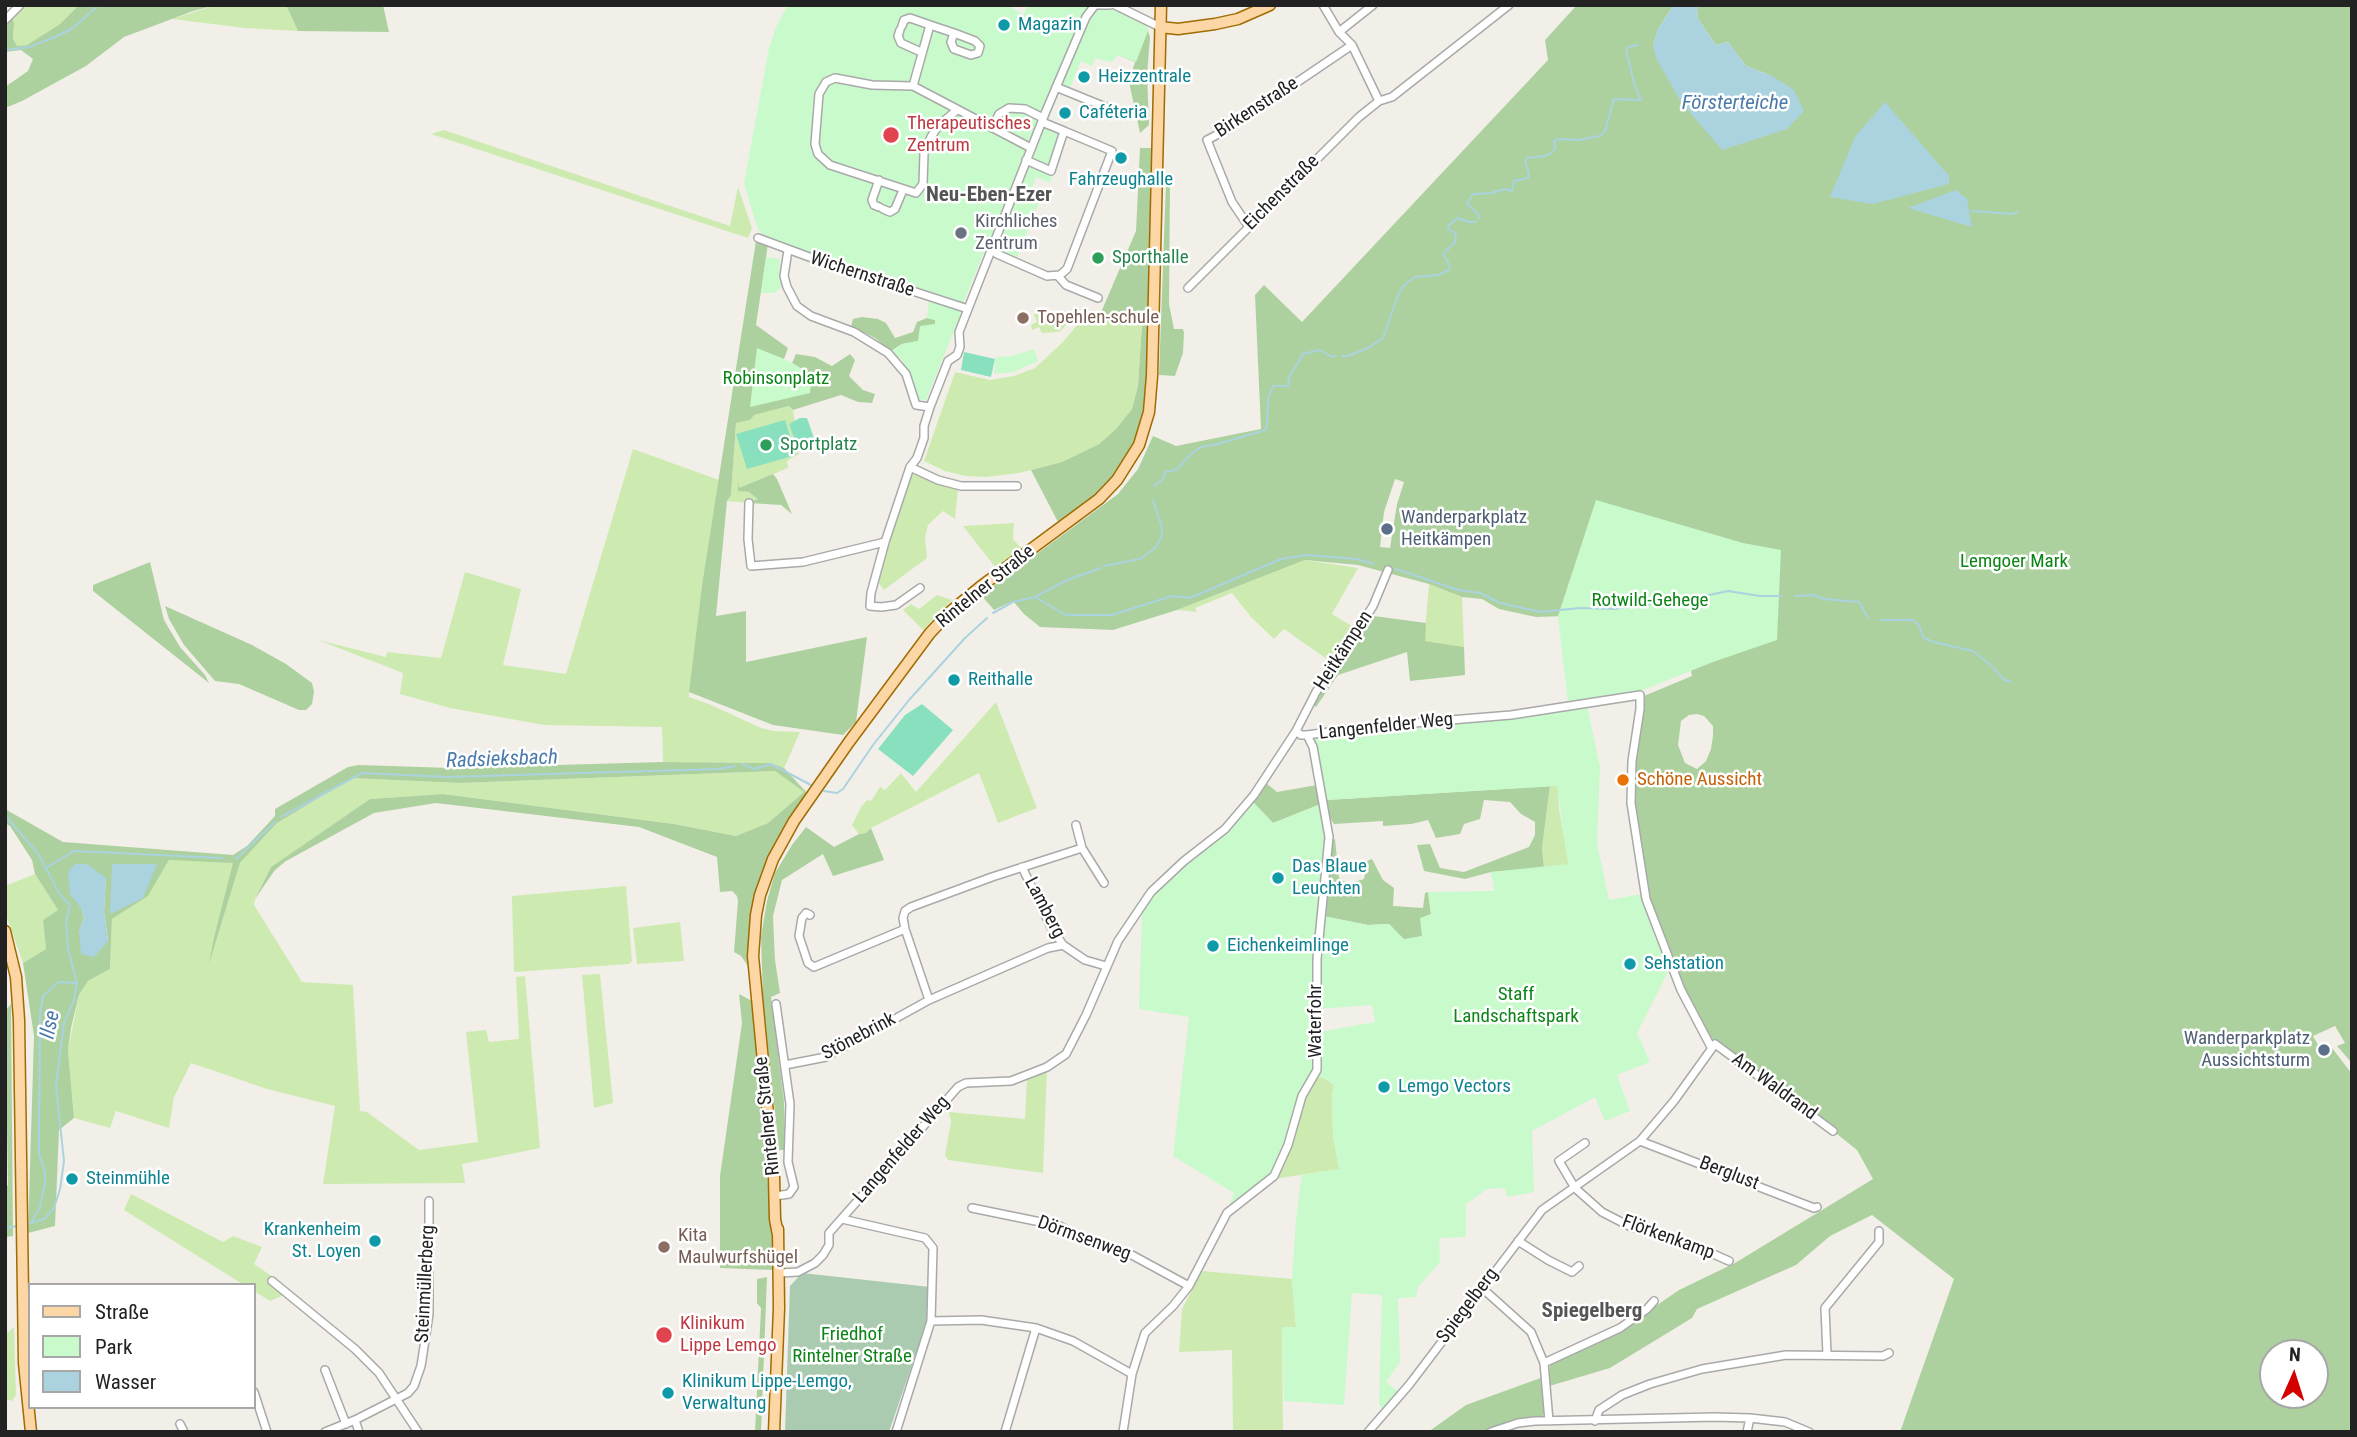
<!DOCTYPE html>
<html>
<head>
<meta charset="utf-8">
<style>
  body { margin:0 }
  #map { position:relative; width:2357px; height:1437px; overflow:hidden; background:#f2efe9; font-family:"Roboto Condensed",sans-serif }
  canvas { display:block }
  .frame { position:absolute; inset:0; border:7px solid #222; pointer-events:none }
  .legend { position:absolute; left:28px; top:1283px; width:228px; height:126px; box-sizing:border-box; background:#fff; border:2px solid #a7a7a7; margin:0; padding:9px 12px; list-style:none; font-size:21px; color:#222 }
  .legend li { display:flex; align-items:center; gap:14px; height:35px }
  .legend b { width:35px; border:2px solid #a7a7a7 }
  .north { position:absolute; left:2259px; top:1339px; width:70px; height:70px; box-sizing:border-box; background:#fff; border:2px solid #a7a7a7; border-radius:50%; rotate:3deg; font-size:19px; font-weight:700; line-height:28px; text-align:center; color:#222 }
  .north::after { content:''; display:block; margin:auto; width:24px; height:32px; background:#d40000; clip-path:polygon(50% 0,100% 100%,50% 72%,0 100%) }
</style>
</head>
<body>
<div id="map">
<canvas width="2357" height="1437"></canvas>
<div class="frame"></div>
<ul class="legend">
<li><b style="height:9px;background:#fcd6a4"></b>Straße</li>
<li><b style="height:19px;background:#c8facc"></b>Park</li>
<li><b style="height:19px;background:#aad3df"></b>Wasser</li>
</ul>
<div class="north">N</div>
</div>
<script>
const context = document.querySelector('canvas').getContext('2d');
context.lineJoin = 'round';
function fill(path, color) {
  context.fillStyle = color;
  context.fill(path, 'evenodd');
}
function toPath(rows) {
  const path = new Path2D();
  for (const r of rows) {
    path.moveTo(r[0], r[1]);
    for (let i = 2; i < r.length; i += 2) path.lineTo(r[i], r[i + 1]);
  }
  return path;
}
function strokePath(path, color, width, dash) {
  context.strokeStyle = color;
  context.lineWidth = width;
  context.lineCap = dash ? 'butt' : 'round';
  context.setLineDash(dash || []);
  context.stroke(path);
}
function write(font, color, halo, rows, align = 'center') {
  context.font = font + ' "Roboto Condensed",sans-serif';
  context.lineWidth = 5;
  context.setLineDash([]);
  context.textBaseline = 'middle';
  context.strokeStyle = halo;
  context.fillStyle = color;
  for (const [text, x, y, turn = 0] of rows) {
    context.save();
    context.translate(x, y);
    context.rotate((+turn || 0) * Math.PI / 180);
    context.textAlign = isNaN(turn) ? turn : align;
    if (halo) context.strokeText(text, 0, 0);
    context.fillText(text, 0, 0);
    context.restore();
  }
}
fill(toPath([
  [25,5,79,5,60,24,27,45,17,46,13,39,14,23,12,17],
  [216,5,286,5,298,31,245,28,172,19],
  [444,130,730,226,738,187,752,228,748,238,431,134],
  [1041,308,1069,321,1061,331,1056,332,1042,333,1039,327,1032,330,1031,325,1037,322,1034,315],
  [1083,311,1099,317,1142,324,1138,386,1132,409,1116,429,1099,444,1062,462,1019,473,986,477,966,476,945,471,924,461,955,372,990,380,1014,376,1035,368,1063,342,1077,325],
  [789,406,793,410,795,422,789,424,799,454,787,461,788,468,754,482,739,491,749,492,759,499,749,503,727,501,731,495,736,423,750,420,753,415],
  [633,449,719,480,702,585,689,697,709,704,761,728,774,731,800,732,784,768,771,763,663,762,662,727,544,725,450,708,400,694,403,673,318,640,386,657,387,652,441,658,465,572,521,589,503,665,566,674],
  [912,474,958,489,955,519,943,511,928,525,925,537,927,558,884,590,877,581],
  [1014,523,1013,539,1023,550,996,568,963,526],
  [1305,560,1358,568,1332,614,1355,628,1331,662,1284,629,1274,639,1251,617,1232,593,1195,608,1197,612,1177,610],
  [1429,584,1462,597,1464,647,1424,641],
  [937,595,952,600,923,630,903,610,911,604,919,609],
  [996,702,1037,808,998,823,979,773,871,828,866,833,859,834,852,825,861,807,867,800,871,801,880,787,885,790,901,773,916,792],
  [775,771,804,792,768,823,736,836,674,824,443,794,370,799,271,867,255,899,254,905,302,982,353,985,360,1111,367,1112,419,1150,478,1142,466,1032,486,1030,489,1042,519,1039,516,977,525,976,540,1148,462,1164,465,1183,323,1184,335,1106,267,1089,191,1063,174,1097,169,1128,116,1111,110,1128,74,1118,68,1050,79,995,88,981,110,969,112,919,148,896,169,860,234,862,214,937,211,957,240,863,277,823,352,778,459,783],
  [1558,785,1559,809,1569,865,1544,868,1542,848,1550,786],
  [35,874,58,910,43,920,46,949,23,963,5,912,5,886],
  [626,886,632,961,629,964,514,972,512,896],
  [680,922,684,961,637,964,633,928],
  [600,974,613,1103,594,1108,582,975],
  [1047,1069,1043,1173,948,1160,945,1155,951,1122,949,1112,1025,1119,1027,1077],
  [1316,1077,1324,1078,1334,1085,1332,1095,1333,1135,1339,1169,1274,1179,1303,1097],
  [131,1194,223,1242,233,1236,262,1247,254,1264,273,1277,270,1285,284,1295,270,1301,254,1291,254,1285,244,1285,124,1210],
  [1202,1271,1292,1279,1296,1327,1282,1327,1283,1432,1233,1432,1232,1350,1179,1352,1182,1309],
  [14,1327,16,1395,12,1401,5,1399,5,1335]
]), '#cdebb0');
fill(toPath([
  [79,5,216,5,193,11,124,37,86,66,22,101,5,108,5,87,28,71,33,59,21,50,5,52,5,23,12,17,14,23,13,39,17,46,27,45,60,24],
  [286,5,383,5,389,32,298,31],
  [1577,5,1674,5,1658,29,1653,46,1772,76,1746,66,1728,42,1716,45,1698,19,1697,9,1699,5,2352,5,2352,1063,2337,1046,2345,1043,2335,1026,2313,1036,2322,1052,2332,1048,2352,1074,2352,1432,1900,1432,1954,1279,1872,1215,1830,1236,1796,1265,1697,1309,1692,1318,1610,1368,1546,1387,1546,1412,1541,1418,1509,1422,1485,1432,1428,1432,1466,1405,1549,1375,1550,1365,1621,1330,1679,1290,1735,1263,1873,1179,1857,1150,1788,1095,1710,1040,1670,968,1648,898,1633,803,1635,762,1644,696,1692,676,1680,612,1536,617,1499,609,1482,599,1462,597,1429,584,1358,565,1305,560,1177,610,1113,630,1040,627,1024,614,1013,601,994,610,981,595,1118,494,1138,469,1153,436,1176,446,1261,429,1255,295,1264,285,1302,322,1548,60,1545,40],
  [1395,479,1404,482,1397,504,1390,548,1380,547,1384,512],
  [1697,714,1704,716,1713,726,1713,736,1711,749,1706,761,1697,769,1685,763,1678,745,1681,721,1689,715],
  [2273,1353,2315,1353,2315,1395,2273,1395],
  [1132,25,1148,31,1150,38,1147,74,1149,125,1140,133,1129,82,1135,62,1118,55],
  [1140,148,1158,148,1148,381,1141,421,1135,440,1116,474,1096,497,1059,524,1031,470,1062,462,1099,444,1116,429,1132,409,1138,386,1142,325,1099,317,1136,231],
  [1166,183,1170,183,1169,304,1174,329,1183,329,1184,333,1183,353,1175,376,1159,375],
  [756,241,768,244,756,325,788,348,784,359,757,349,804,370,792,363,796,354,815,357,832,366,850,354,855,360,849,376,863,390,875,394,872,403,858,402,841,395,793,410,789,406,754,415,750,420,736,423,731,495,727,501,716,616,746,611,746,662,867,637,856,722,843,735,773,725,689,692,702,585],
  [862,317,878,319,886,323,895,338,913,332,917,322,927,318,935,320,935,324,918,341,902,344,891,351,875,338,851,326,853,319],
  [773,474,777,479,792,514,781,505,749,503,758,499,749,492,738,491,738,481,739,488],
  [150,562,164,620,180,647,205,675,209,683,93,591,93,585],
  [165,606,252,645,286,664,312,683,314,692,312,704,306,710,299,710,239,684,215,681,184,645,169,619],
  [1374,616,1426,623,1425,641,1464,647,1465,675,1410,681,1407,652,1338,675,1316,707,1313,705,1333,673],
  [663,762,771,763,784,768,808,794,766,863,757,889,750,969,741,956,734,952,738,901,737,896,732,891,720,892,717,857,639,827,436,803,374,813,286,861,275,870,255,899,271,867,370,799,443,794,674,824,736,836,768,823,804,792,775,771,459,783,352,778,277,823,240,863,209,964,214,937,233,863,169,860,148,896,112,919,110,969,88,981,79,995,71,1028,68,1050,74,1118,59,1130,55,1226,28,1233,34,1036,23,963,46,949,43,920,58,910,35,874,32,860,10,826,5,823,5,809,63,842,233,855,247,846,275,816,275,809,348,767,359,765,451,768],
  [106,878,104,911,108,940,79,932,84,918,81,908],
  [1266,783,1277,792,1317,785,1321,804,1273,823,1253,802],
  [1550,786,1542,848,1544,868,1491,872,1465,879,1424,871,1417,845,1430,844,1440,868,1464,872,1529,847,1535,835,1535,822,1521,814,1510,802,1484,800,1480,819,1464,824,1460,834,1436,838,1428,820,1411,824,1383,826,1383,821,1334,824,1328,815,1326,800],
  [806,827,834,847,859,834,866,833,871,828,884,860,833,876,823,854,782,880,773,916,775,960,780,993,771,997,784,1101,785,1150,779,1150,763,999,761,937,767,901,775,873,792,845],
  [1335,839,1339,878,1348,884,1364,879,1367,861,1372,859,1383,880,1394,888,1393,906,1423,908,1425,893,1428,892,1431,914,1423,936,1404,940,1389,924,1368,925,1323,916,1331,840],
  [739,994,752,1001,772,1231,773,1270,720,1268,720,1176,742,1023],
  [11,1004,13,1236,5,1237,5,1187,8,1185,5,1011],
  [767,1277,761,1432,755,1432,761,1308,757,1303,757,1279]
]), '#add19e');
fill(toPath([
  [802,1273,930,1287,927,1321,889,1432,785,1432,790,1286]
]), '#aacbaf');
fill(toPath([
  [788,5,1008,5,1023,15,1028,5,1091,5,1111,8,1148,26,1148,31,1136,62,1118,55,1111,62,1095,58,1092,66,1081,61,1071,86,1059,92,1046,126,1065,135,1050,183,1036,177,1031,191,1042,195,1014,265,984,252,962,306,775,242,762,235,756,224,744,183,769,48,776,27],
  [766,257,780,259,779,276,782,287,774,293,761,293],
  [929,298,962,311,926,400,923,401,918,399,903,366,903,361,891,351,902,344,918,341,920,326,935,324,935,320,927,318],
  [757,348,786,360,804,370,811,380,810,393,750,407],
  [1034,349,1038,361,1013,372,994,374,996,357,1012,356],
  [1596,500,1743,543,1781,550,1777,640,1713,662,1638,692,1568,703,1558,616],
  [1587,706,1600,767,1597,843,1609,900,1641,894,1655,937,1670,968,1637,1033,1650,1062,1617,1075,1630,1111,1605,1121,1595,1097,1532,1131,1534,1192,1507,1197,1505,1188,1487,1189,1466,1204,1466,1237,1439,1238,1440,1262,1418,1287,1416,1297,1398,1298,1400,1362,1386,1382,1399,1392,1382,1410,1379,1403,1382,1295,1352,1293,1344,1405,1284,1401,1282,1327,1296,1327,1292,1279,1296,1219,1302,1175,1339,1169,1333,1135,1332,1095,1334,1085,1324,1078,1316,1077,1321,1069,1319,1032,1375,1022,1372,1005,1318,1009,1318,980,1323,916,1368,925,1389,924,1404,939,1422,936,1420,918,1431,914,1428,892,1494,891,1491,872,1568,864,1557,786,1326,800,1313,737],
  [1253,802,1273,823,1321,804,1327,840,1314,1073,1276,1170,1226,1213,1234,1193,1173,1156,1189,1017,1139,1009,1142,913,1155,894,1178,870,1230,829]
]), '#c8facc');
fill(toPath([
  [964,352,995,359,991,377,961,370],
  [800,418,807,418,816,444,798,450,789,424],
  [785,420,796,455,747,469,736,434],
  [922,704,953,730,913,776,878,749,905,715]
]), '#88e0be');
fill(toPath([
  [1674,5,1699,5,1697,9,1698,19,1716,45,1728,42,1746,66,1772,76,1794,90,1804,111,1787,129,1722,150,1681,102,1656,58,1653,46,1658,29],
  [1885,102,1949,176,1949,184,1873,204,1830,197,1855,137],
  [1956,190,1967,199,1972,227,1908,208],
  [75,864,87,864,106,878,104,911,108,941,94,957,81,954,79,932,84,918,81,908,70,894,68,872],
  [112,864,157,864,143,898,110,914]
]), '#aad3df');
strokePath(toPath([
  [5,50,29,47,53,38,73,28,99,5],
  [1971,211,2013,214,2018,211],
  [1479,218,1478,214,1467,204,1473,194,1491,193,1505,189,1512,191,1514,181,1528,178,1529,173,1525,162,1527,158,1545,156,1551,153,1555,149,1554,141,1558,139,1578,140,1600,136,1605,131,1614,99,1641,100,1634,83,1626,50,1628,47,1638,45],
  [1342,356,1348,356,1368,348,1383,338,1400,290,1408,282,1415,277,1438,275,1449,270,1450,266,1443,254,1455,242,1456,237,1455,233,1448,229,1449,225,1458,218,1469,222,1476,222],
  [1154,486,1163,479,1165,472,1176,470,1192,453,1201,447,1218,444,1265,430,1267,426,1268,399,1273,386,1288,386,1289,377,1303,354,1320,350,1332,357,1336,356],
  [1104,566,1140,559,1155,548,1161,538,1162,528,1153,500],
  [1396,569,1458,590,1480,593,1500,603,1541,612,1580,608,1615,609,1700,597,1728,591,1760,596,1781,596],
  [1795,596,1813,595,1824,599,1859,602,1868,618],
  [1035,597,1066,615,1112,615,1172,596,1190,598,1281,559,1305,555,1357,559,1374,564],
  [993,613,1013,602,1035,597,1067,580,1101,568],
  [1880,620,1913,620,1919,625,1923,637,1933,642,1973,651,1993,667,2003,679,2011,682],
  [742,764,754,769,771,764,811,785],
  [824,791,837,793,843,789,873,745,909,700,965,638,987,618],
  [5,815,39,855,59,893,70,905,66,922,68,949,77,983,74,1000,64,1023,56,1086,64,1161,60,1189,54,1208,44,1219,27,1224],
  [281,817,362,773,447,777,719,769,735,766],
  [236,859,276,821],
  [46,868,74,851,222,858],
  [31,1223,40,1207,45,1184,45,1172,39,1154,39,1142,40,1014,43,996,59,982,77,983],
  [5,1228,18,1226]
]), '#aad3df', 2);
const minor = toPath([
  [1098,5,1110,5],
  [1115,5,1160,27],
  [1323,5,1339,32,1352,45,1379,101],
  [5,20,20,5],
  [902,26,904,20,910,18,930,25],
  [900,30,898,36,901,43,921,52],
  [1339,32,1373,5],
  [913,86,930,25,954,33,962,36,975,41,980,46,978,53,971,55,954,49,951,42,954,33],
  [1056,87,1125,115],
  [957,110,938,126,931,137,924,153,923,184,916,193,830,165,818,154,815,144,819,94,826,82,835,78,872,85,913,86,1031,148],
  [992,128,999,114,1009,108,1025,109,1043,118],
  [1026,160,1051,171,1064,131,1042,122],
  [879,180,872,200,874,205,879,207],
  [883,209,890,212,895,209,903,190],
  [1249,227,1232,202,1207,140,1228,129,1352,45],
  [758,238,820,261,968,309],
  [788,250,784,276,787,287,797,306,811,316,854,332,888,353,906,374,916,405,930,407],
  [992,250,997,254,1047,276,1060,275,1067,269,1112,151,1064,131],
  [1058,276,1066,285,1098,298],
  [1188,288,1359,117,1379,101,1392,97,1509,5],
  [910,467,938,480,961,486,1017,486],
  [749,503,748,539,751,566,803,562,885,542],
  [920,588,896,605,881,607,870,606,871,593,885,542,910,467,917,458,924,438,924,426,930,407,948,361,957,355,960,347,959,332,968,309,1046,111,1086,17,1095,5],
  [1296,731,1301,735,1307,735,1366,727,1511,715,1640,695,1640,709,1632,761,1631,803,1646,899,1681,990,1711,1047],
  [1076,825,1082,848,1104,883],
  [1022,867,1051,927,1063,945,1085,960,1106,966],
  [810,915,806,913,802,918,799,936,808,963,814,967,905,929],
  [929,1000,905,929,903,918,905,911,911,907,992,877,1082,848],
  [785,1065,826,1057,929,1000,1048,948,1063,945],
  [1640,1141,1814,1208,1817,1207],
  [1585,1143,1559,1161,1575,1188,1602,1212,1629,1226,1702,1249,1729,1261],
  [775,1196,789,1194,794,1187,788,1162,790,1104,776,1004],
  [972,1208,1060,1226,1077,1236,1130,1254,1189,1286],
  [842,1219,925,1238,933,1248,931,1321,896,1432],
  [1518,1241,1548,1260,1572,1272,1579,1266],
  [780,1273,798,1272,815,1263,823,1255,829,1245,829,1233,958,1087,966,1083,1011,1081,1047,1067,1066,1054,1086,1015,1118,941,1151,892,1184,861,1225,829,1254,795,1296,731,1316,692,1373,606,1388,570],
  [272,1281,355,1349,379,1373,418,1432],
  [1482,1288,1531,1332,1544,1363,1549,1421],
  [931,1321,981,1320,1036,1328,1073,1341,1132,1374],
  [1827,1354,1825,1308,1879,1242,1879,1231],
  [1544,1363,1620,1328,1647,1309,1654,1301],
  [325,1370,346,1424],
  [254,1392,267,1432],
  [355,1420,359,1432],
  [1595,1421,1599,1410,1622,1395,1650,1384,1702,1369,1786,1355,1883,1356,1889,1353],
  [180,1424,184,1432],
  [325,1432,355,1420,408,1393,414,1386,421,1366,429,1314,429,1201],
  [1005,1432,1036,1328],
  [1123,1432,1132,1374,1145,1333,1173,1306,1189,1286,1227,1213,1274,1176,1288,1145,1302,1096,1317,1070,1317,959,1329,837,1313,747,1307,735],
  [1368,1432,1409,1385,1542,1210,1640,1141,1674,1101,1715,1044,1833,1131],
  [1491,1432,1518,1423,1535,1421,1715,1417,1750,1418,1785,1422,1809,1432],
  [1747,1432,1750,1418]
]);
const major = toPath([
  [1160,27,1178,29,1215,24,1238,19,1270,5],
  [5,931,16,977,19,1020,24,1363,31,1432],
  [778,1235,775,1219,774,1177,753,956,756,915,760,895,773,859,794,821,849,742,930,633,951,611,980,587,1099,499,1117,480,1139,445,1149,412,1152,376,1161,5],
  [774,1432,779,1308,778,1229]
]);
strokePath(minor, '#a9a9a9', 10);
strokePath(major, '#a06b00', 13);
strokePath(minor, '#fff', 7);
strokePath(major, '#fcd6a4', 10);
for (const [x, y, r, color] of [
  [1004,25,7,"#0f9aa8"],
  [1084,77,7,"#0f9aa8"],
  [1065,113,7,"#0f9aa8"],
  [891,135,9,"#e0444e"],
  [1121,158,7,"#0f9aa8"],
  [961,233,7,"#6b7280"],
  [1098,258,7,"#2e9e5b"],
  [1023,318,7,"#8d6e63"],
  [766,445,7,"#2e9e5b"],
  [1387,529,7,"#5c6f8a"],
  [954,680,7,"#0f9aa8"],
  [1623,780,7,"#e8710a"],
  [1278,878,7,"#0f9aa8"],
  [1213,946,7,"#0f9aa8"],
  [1630,964,7,"#0f9aa8"],
  [2324,1050,7,"#5c6f8a"],
  [1384,1087,7,"#0f9aa8"],
  [72,1179,7,"#0f9aa8"],
  [375,1241,7,"#0f9aa8"],
  [664,1247,7,"#8d6e63"],
  [664,1335,9,"#e0444e"],
  [668,1393,7,"#0f9aa8"]
]) {
  const dot = new Path2D();
  dot.arc(x, y, r, 0, 2 * Math.PI);
  context.fillStyle = color;
  context.fill(dot);
  strokePath(dot, '#fff', 2.5);
}
write('19px', '#0d838f', '#fff', [
  ["Magazin",1018,25],
  ["Heizzentrale",1098,77],
  ["Caféteria",1079,113],
  ["Fahrzeughalle",1121,180,"center"],
  ["Reithalle",968,680],
  ["Das Blaue",1292,867],
  ["Leuchten",1292,889],
  ["Eichenkeimlinge",1227,946],
  ["Sehstation",1644,964],
  ["Lemgo Vectors",1398,1087],
  ["Steinmühle",86,1179],
  ["Krankenheim",361,1230,"right"],
  ["St. Loyen",361,1252,"right"],
  ["Klinikum Lippe-Lemgo,",682,1382],
  ["Verwaltung",682,1404]
], 'left');
write('19px', '#222', '#fff', [
  ["Birkenstraße",1257,108,-33],
  ["Eichenstraße",1282,193,-45],
  ["Wichernstraße",862,275,18],
  ["Rintelner Straße",986,587,-39],
  ["Heitkämpen",1344,651,-57],
  ["Langenfelder Weg",1386,727,-6],
  ["Lamberg",1044,908,62],
  ["Waterfohr",1316,1021,-90],
  ["Stönebrink",859,1037,-28],
  ["Am Waldrand",1774,1087,36],
  ["Rintelner Straße",768,1116,-96],
  ["Langenfelder Weg",902,1150,-49],
  ["Berglust",1729,1174,21],
  ["Flörkenkamp",1668,1238,20],
  ["Dörmsenweg",1084,1239,20],
  ["Steinmüllerberg",426,1284,-87],
  ["Spiegelberg",1468,1306,-53]
]);
write('19px', '#be3a42', '#fff', [
  ["Therapeutisches",907,124],
  ["Zentrum",907,146],
  ["Klinikum",680,1324],
  ["Lippe Lemgo",680,1346]
], 'left');
write('19px', '#5b616d', '#fff', [
  ["Kirchliches",975,222],
  ["Zentrum",975,244]
], 'left');
write('19px', '#27864d', '#fff', [
  ["Sporthalle",1112,258],
  ["Sportplatz",780,445]
], 'left');
write('19px', '#785e54', '#fff', [
  ["Topehlen-schule",1037,318],
  ["Kita",678,1236],
  ["Maulwurfshügel",678,1258]
], 'left');
write('19px', '#0c8416', '#fff', [
  ["Robinsonplatz",776,379],
  ["Lemgoer Mark",2014,562],
  ["Rotwild-Gehege",1650,601],
  ["Staff",1516,995],
  ["Landschaftspark",1516,1017],
  ["Friedhof",852,1335],
  ["Rintelner Straße",852,1357]
]);
write('19px', '#4e5e75', '#fff', [
  ["Wanderparkplatz",1401,518],
  ["Heitkämpen",1401,540],
  ["Wanderparkplatz",2310,1039,"right"],
  ["Aussichtsturm",2310,1061,"right"]
], 'left');
write('19px', '#c56008', '#fff', [
  ["Schöne Aussicht",1637,780]
], 'left');
write('italic 21px', '#4a7aab', '#fff', [
  ["Försterteiche",1735,104],
  ["Radsieksbach",502,760,-2],
  ["Ilse",51,1025,-78]
]);
write('bold 21px', '#555', '#fff', [
  ["Neu-Eben-Ezer",989,196],
  ["Spiegelberg",1592,1312]
]);
</script>
</body>
</html>
